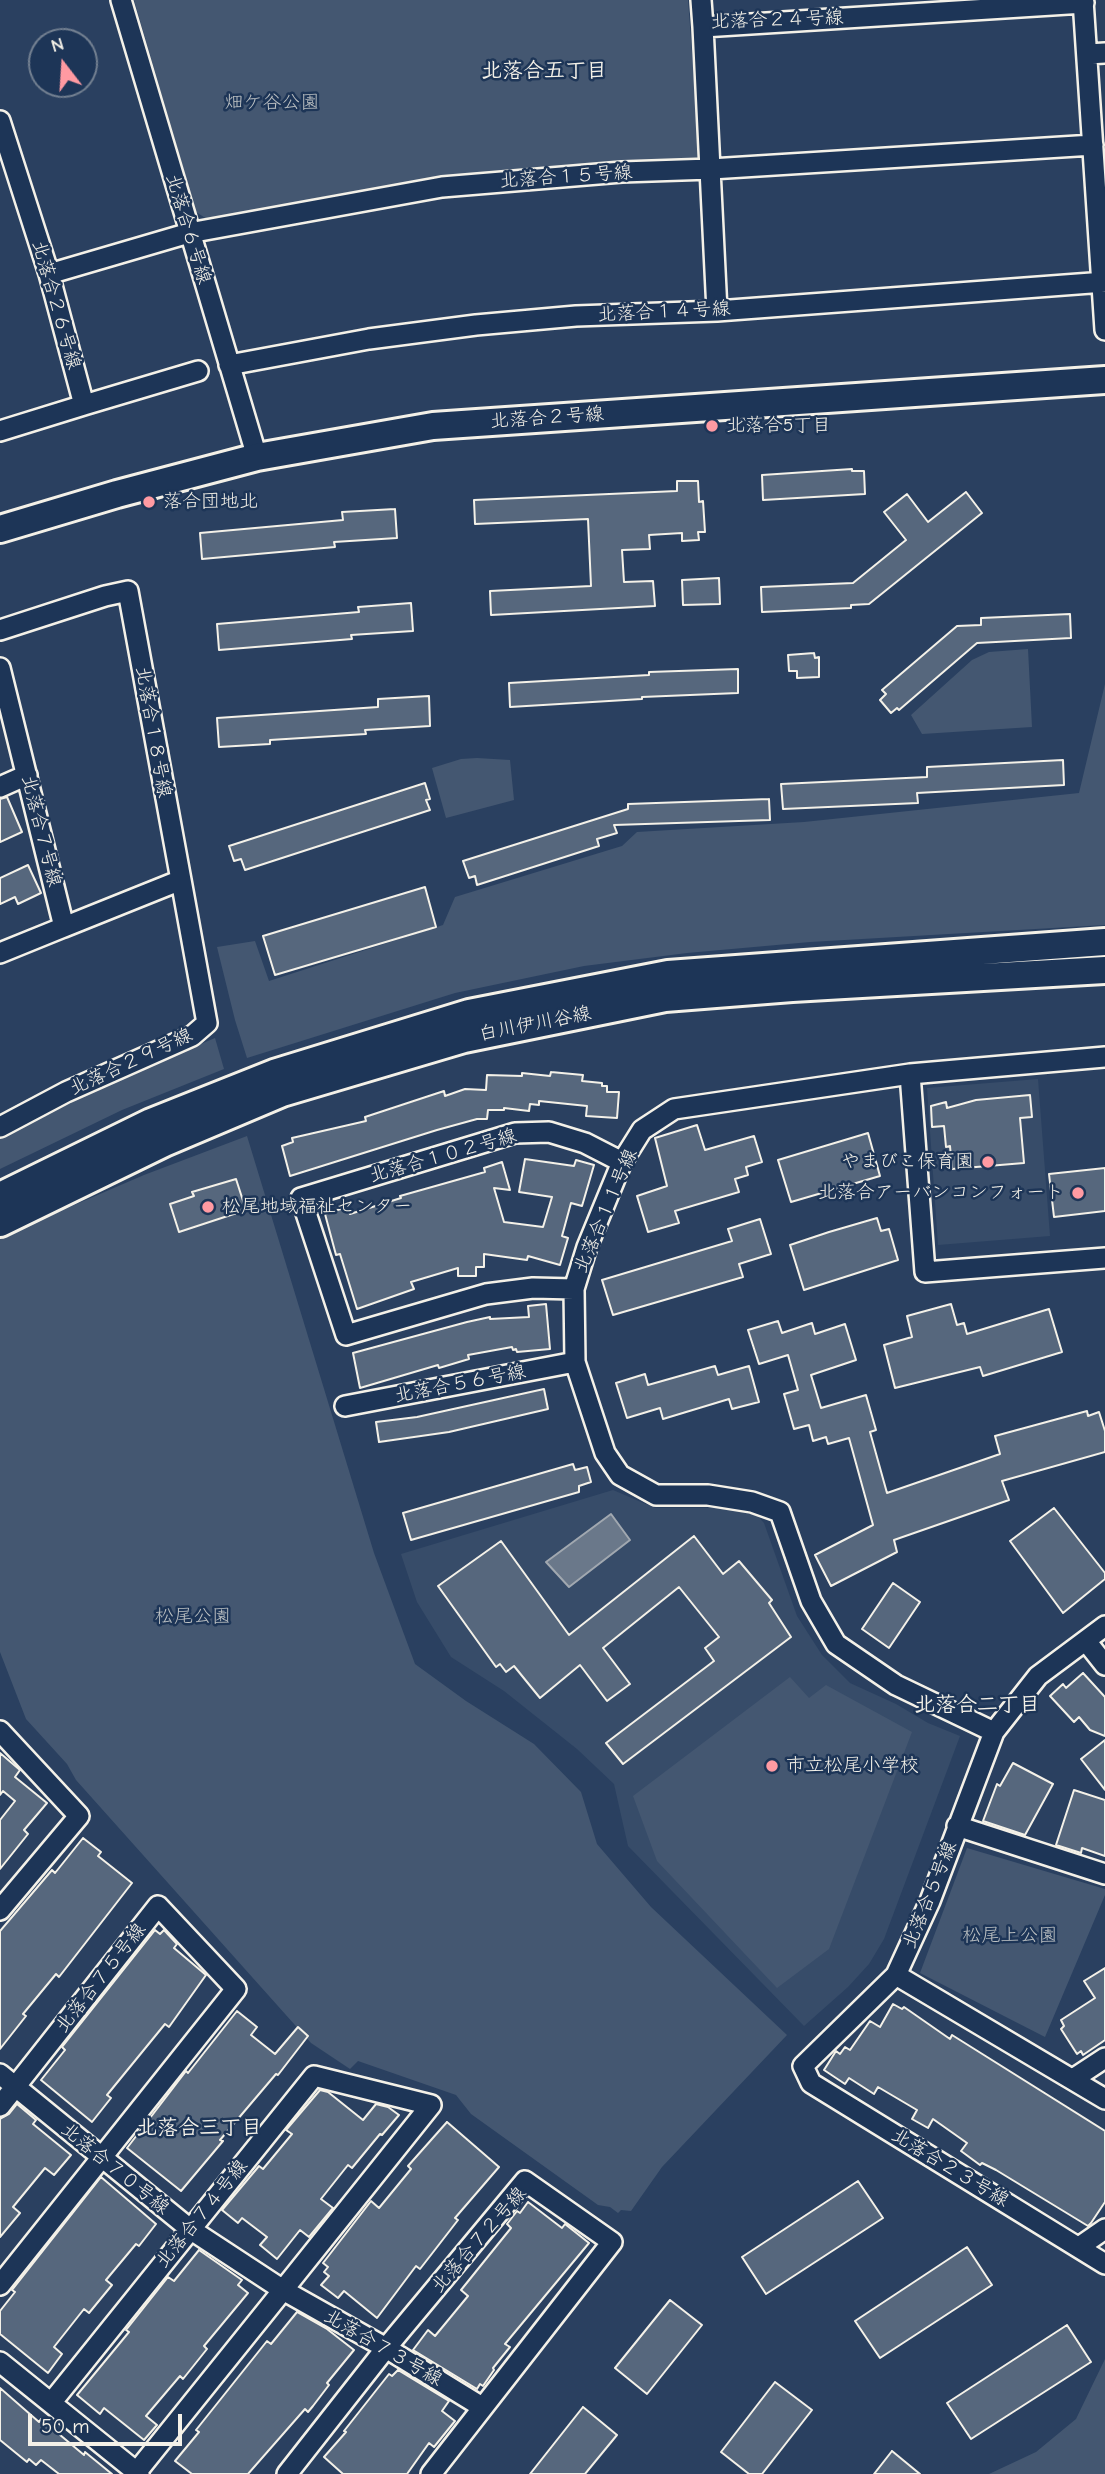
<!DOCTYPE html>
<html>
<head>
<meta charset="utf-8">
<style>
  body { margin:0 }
  #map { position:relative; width:1105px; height:2474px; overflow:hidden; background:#2a4060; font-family:"Comic Neue",sans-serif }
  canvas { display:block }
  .north { position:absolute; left:28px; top:28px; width:70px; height:70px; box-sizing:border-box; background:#1d3557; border:2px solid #738091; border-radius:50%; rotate:343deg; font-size:19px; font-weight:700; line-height:28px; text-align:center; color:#f4f1e8 }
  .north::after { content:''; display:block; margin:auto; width:24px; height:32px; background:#ff9aa2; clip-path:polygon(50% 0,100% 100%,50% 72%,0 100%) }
  .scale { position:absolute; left:28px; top:2414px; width:154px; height:32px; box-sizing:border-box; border:4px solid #f4f1e8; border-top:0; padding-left:9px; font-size:21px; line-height:24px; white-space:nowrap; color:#f4f1e8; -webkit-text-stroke:5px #1d3557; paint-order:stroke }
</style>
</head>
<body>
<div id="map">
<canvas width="1105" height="2474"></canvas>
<div class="north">N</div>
<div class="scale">50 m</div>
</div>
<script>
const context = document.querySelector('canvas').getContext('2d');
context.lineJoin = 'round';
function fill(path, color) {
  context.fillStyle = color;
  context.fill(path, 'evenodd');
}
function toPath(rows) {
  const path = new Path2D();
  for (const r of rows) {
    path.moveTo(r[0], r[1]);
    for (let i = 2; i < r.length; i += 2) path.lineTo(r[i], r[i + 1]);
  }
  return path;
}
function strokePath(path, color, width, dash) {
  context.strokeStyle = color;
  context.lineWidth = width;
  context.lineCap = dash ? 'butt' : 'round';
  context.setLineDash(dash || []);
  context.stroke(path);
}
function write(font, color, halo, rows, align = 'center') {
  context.font = font + ' "Comic Neue","Klee One",sans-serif';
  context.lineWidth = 5;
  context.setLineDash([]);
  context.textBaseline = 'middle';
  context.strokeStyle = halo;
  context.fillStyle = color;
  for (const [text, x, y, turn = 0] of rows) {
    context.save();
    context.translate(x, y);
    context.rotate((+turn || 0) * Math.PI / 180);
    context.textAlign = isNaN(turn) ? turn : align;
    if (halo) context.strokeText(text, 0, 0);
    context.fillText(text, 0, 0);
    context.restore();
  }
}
fill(toPath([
  [1038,1079,1050,1236,938,1245,927,1088],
  [613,1490,655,1508,718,1508,754,1512,764,1523,797,1616,822,1655,850,1683,896,1704,928,1723,960,1736,884,1939,869,1964,848,1987,804,2026,628,1846,614,1784,577,1749,504,1691,451,1657,417,1602,401,1554]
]), '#374c69');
fill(toPath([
  [134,0,688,0,700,158,455,176,332,195,210,221,196,212],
  [1028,649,1032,727,922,734,911,715,972,660,989,652],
  [1105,684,1105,925,810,942,687,953,584,966,455,993,247,1058,235,1020,217,947,255,941,269,981,443,925,455,897,622,846,637,832,804,822,1079,793],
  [477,758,510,760,514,800,446,818,432,768,461,759],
  [215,1038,224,1069,122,1110,0,1169,0,1138,25,1123,108,1083],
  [247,1136,374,1553,415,1664,466,1701,534,1744,581,1792,597,1844,651,1907,787,2035,662,2167,631,2211,621,2210,618,2213,610,2207,598,2205,471,2114,456,2095,358,2061,350,2069,311,2043,76,1780,67,1764,26,1719,0,1652,0,1237,144,1175],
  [790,1677,809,1698,826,1685,912,1732,829,1949,777,1988,657,1861,633,1796],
  [967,1848,1105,1889,1105,1895,1045,2037,920,1973],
  [1105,2359,1105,2474,989,2474,1036,2452,1076,2419]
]), '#445771');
const water = toPath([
  [611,1514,630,1540,569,1587,546,1562,611,1514]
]);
fill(water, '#6a788a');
strokePath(water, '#a1a8b0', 2);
const building = toPath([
  [852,469,852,471,864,471,865,494,763,500,762,475,852,469],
  [677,481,698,481,699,502,703,501,705,532,698,532,699,540,682,541,682,533,649,535,650,549,622,550,624,582,653,581,655,606,491,615,490,591,591,586,588,519,475,524,474,500,677,491,677,481],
  [966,492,982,513,869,604,851,605,851,608,762,612,761,587,853,583,906,540,884,512,907,494,928,522,966,492],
  [395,509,397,538,334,542,335,547,202,559,200,533,343,520,342,512,395,509],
  [719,578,720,604,683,605,682,580,719,578],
  [411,603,413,631,351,635,352,639,219,650,217,624,359,612,358,607,411,603],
  [1070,614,1071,638,977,643,899,710,897,708,891,713,880,700,886,694,882,690,957,626,981,625,981,618,1070,614],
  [814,653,815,658,819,657,819,677,797,678,797,671,789,671,788,655,814,653],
  [738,669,738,693,642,697,642,699,510,707,509,683,649,675,649,672,738,669],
  [429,696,430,726,365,730,366,734,270,740,270,744,219,747,217,718,378,707,378,699,429,696],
  [1063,760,1064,785,917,793,918,803,783,809,781,784,927,777,927,767,1063,760],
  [425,783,430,799,426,800,430,810,245,870,241,859,234,861,229,846,425,783],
  [7,797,22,832,0,842,0,799,7,797],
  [769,799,770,820,614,825,617,833,597,839,599,846,477,885,475,876,469,878,463,861,628,809,628,804,769,799],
  [28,865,41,893,18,904,15,897,0,904,0,878,28,865],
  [425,887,436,927,275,975,263,936,425,887],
  [551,1072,583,1075,582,1081,602,1083,602,1086,607,1086,607,1092,619,1092,617,1118,586,1116,587,1106,539,1101,539,1105,530,1104,529,1111,504,1108,504,1110,488,1110,487,1119,477,1119,437,1130,290,1176,282,1146,293,1142,292,1138,366,1121,365,1117,444,1091,445,1096,465,1089,486,1090,487,1075,522,1076,522,1073,550,1076,551,1072],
  [1030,1095,1032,1117,1020,1118,1024,1163,952,1169,950,1146,946,1147,944,1126,932,1127,931,1106,946,1102,947,1108,976,1100,1030,1095],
  [697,1125,705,1150,754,1136,762,1162,746,1167,748,1175,735,1179,739,1192,675,1211,679,1223,648,1232,637,1196,667,1186,655,1138,697,1125],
  [868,1133,880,1176,791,1202,778,1160,868,1133],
  [525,1159,574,1166,576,1160,594,1165,582,1206,571,1203,562,1236,568,1238,560,1265,528,1256,527,1260,484,1254,484,1267,476,1267,476,1276,458,1276,458,1268,411,1282,414,1289,357,1309,340,1254,336,1255,325,1214,347,1207,350,1214,401,1198,400,1196,485,1172,484,1168,502,1162,510,1190,494,1188,504,1222,543,1227,552,1197,519,1192,525,1159],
  [1105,1168,1105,1211,1054,1217,1049,1174,1105,1168],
  [236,1179,246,1210,179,1232,170,1204,194,1196,192,1192,236,1179],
  [877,1218,881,1231,889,1229,898,1260,804,1290,790,1245,829,1232,877,1218],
  [760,1219,771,1254,739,1264,743,1277,613,1315,602,1280,732,1241,728,1229,760,1219],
  [546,1304,550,1349,517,1352,516,1349,513,1350,512,1347,468,1355,469,1359,439,1368,438,1365,360,1388,353,1353,467,1322,490,1317,490,1319,529,1317,528,1306,546,1304],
  [951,1304,957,1325,964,1323,967,1334,1049,1309,1062,1352,983,1376,980,1367,895,1388,884,1345,912,1337,907,1316,951,1304],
  [778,1321,782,1333,812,1323,815,1334,845,1324,856,1360,811,1375,821,1408,866,1395,876,1430,870,1432,887,1493,1000,1454,995,1436,1087,1411,1088,1416,1099,1412,1105,1431,1105,1452,1002,1481,1009,1500,894,1540,897,1552,831,1586,815,1555,873,1525,849,1438,828,1444,826,1437,813,1441,809,1425,794,1429,784,1394,798,1390,788,1355,759,1364,748,1330,778,1321],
  [715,1366,718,1375,749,1366,759,1402,732,1409,729,1399,663,1419,660,1408,627,1418,616,1383,645,1374,648,1385,715,1366],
  [544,1389,548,1409,449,1432,379,1442,376,1422,417,1417,544,1389],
  [573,1464,575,1470,587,1467,591,1482,579,1486,579,1492,411,1540,403,1513,573,1464],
  [1054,1508,1105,1573,1105,1579,1063,1613,1010,1541,1054,1508],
  [694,1536,723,1574,739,1561,772,1600,769,1603,791,1637,623,1764,606,1743,714,1661,705,1648,719,1637,679,1587,603,1648,630,1684,607,1701,580,1665,540,1698,514,1666,506,1672,500,1664,496,1667,438,1586,501,1541,569,1635,694,1536],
  [893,1583,920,1602,889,1648,862,1629,893,1583],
  [1083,1673,1105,1697,1105,1736,1090,1730,1079,1717,1074,1722,1050,1696,1063,1684,1066,1688,1083,1673],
  [1105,1740,1105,1790,1081,1759,1105,1740],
  [0,1753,20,1770,15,1777,47,1803,24,1830,28,1834,0,1869,0,1820,15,1801,3,1791,0,1795,0,1753],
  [1013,1763,1053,1784,1025,1835,983,1821,997,1784,1000,1786,1013,1763],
  [1074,1790,1105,1800,1105,1856,1082,1848,1081,1853,1056,1845,1074,1790],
  [83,1838,101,1852,98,1856,132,1883,59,1977,56,1974,23,2014,26,2016,0,2049,0,1931,52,1870,55,1873,83,1838],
  [155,1930,160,1934,164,1930,177,1944,174,1948,206,1975,169,2027,165,2024,107,2095,111,2098,92,2122,41,2080,65,2050,62,2047,155,1930],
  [1105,1968,1105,2040,1083,2055,1081,2051,1077,2054,1061,2029,1064,2026,1061,2020,1095,1998,1084,1981,1105,1968],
  [893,2004,902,2009,904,2007,950,2039,952,2035,1105,2131,1105,2202,1091,2223,1088,2226,996,2170,982,2163,980,2165,961,2151,967,2143,933,2119,928,2128,912,2119,917,2110,878,2087,874,2094,849,2078,845,2084,824,2070,836,2051,840,2054,845,2047,850,2050,870,2021,880,2027,893,2004],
  [237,2011,257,2027,251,2035,275,2054,298,2027,308,2036,278,2075,276,2074,220,2140,223,2141,181,2191,127,2148,186,2071,188,2073,237,2011],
  [320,2090,328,2092,363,2120,376,2104,388,2107,399,2115,382,2135,380,2134,352,2168,348,2165,321,2199,333,2208,309,2237,300,2230,277,2259,260,2245,267,2237,242,2218,238,2223,222,2210,259,2166,263,2169,292,2134,286,2130,320,2090],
  [17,2104,36,2120,33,2124,71,2155,54,2175,45,2168,13,2207,20,2213,0,2237,0,2119,9,2114,17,2104],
  [447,2122,499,2167,455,2218,458,2220,434,2251,420,2269,416,2266,377,2318,344,2291,338,2298,321,2285,329,2276,324,2272,328,2267,323,2263,371,2201,379,2208,411,2169,408,2166,447,2122],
  [101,2177,156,2224,139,2246,136,2244,106,2280,112,2285,89,2313,84,2309,54,2347,62,2354,48,2373,0,2334,0,2311,15,2292,12,2290,101,2177],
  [858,2181,883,2218,766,2294,742,2257,858,2181],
  [528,2202,562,2228,565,2224,589,2243,505,2344,510,2347,493,2368,494,2370,483,2386,480,2384,477,2389,413,2350,428,2330,435,2336,468,2296,461,2290,511,2228,507,2224,517,2211,520,2213,528,2202],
  [967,2247,992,2285,880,2358,855,2321,967,2247],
  [199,2250,242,2280,238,2285,248,2293,204,2346,207,2349,183,2379,180,2376,146,2416,157,2425,144,2440,104,2408,100,2414,77,2395,129,2332,126,2330,168,2277,174,2281,199,2250],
  [670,2300,702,2325,647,2394,615,2368,670,2300],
  [297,2312,327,2329,354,2350,327,2383,329,2385,313,2406,308,2412,305,2409,248,2474,192,2474,175,2461,199,2432,196,2430,267,2341,271,2344,297,2312],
  [1067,2325,1091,2362,971,2439,947,2403,1067,2325],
  [398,2370,449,2401,442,2411,455,2421,434,2447,429,2443,407,2474,343,2474,324,2457,346,2432,344,2431,389,2374,392,2376,398,2370],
  [775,2382,812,2410,762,2474,749,2474,721,2452,775,2382],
  [0,2388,39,2422,41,2419,84,2455,85,2452,112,2474,59,2474,41,2460,36,2465,29,2459,27,2462,0,2440,0,2388],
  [583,2407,617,2435,585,2474,530,2474,583,2407],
  [892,2451,920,2474,874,2474,892,2451]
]);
fill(building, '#56677d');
strokePath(building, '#f4f1e8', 2);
const street = toPath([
  [121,0,257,457],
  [701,0,703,27,1084,3],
  [1083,0,1105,330],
  [703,27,717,311],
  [1088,54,1105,53],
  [0,121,49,274,84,405,0,431],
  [49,274,189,233,442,187,622,172,711,169,1093,145],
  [229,365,369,339,476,325,576,316,717,311,1105,282],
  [84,405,198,371],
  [0,630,105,596,128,591,181,880,64,927],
  [0,668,64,927,0,953],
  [0,787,27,775],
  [910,1074,925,1272,1105,1258],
  [0,1127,66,1092,192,1036,207,1023,181,880],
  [574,1289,533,1288,486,1294,346,1335,301,1198,515,1133,549,1132,585,1143,622,1162],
  [345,1406,575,1362],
  [1105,1626,1038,1676,994,1732,930,1901,896,1975,1105,2099],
  [1086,1641,1105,1665],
  [0,1731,79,1816,0,1910],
  [994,1732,896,1685,836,1644,811,1601,780,1512,752,1502,708,1495,656,1495,620,1475,605,1453,575,1362,574,1289,587,1247,622,1162,642,1130,674,1109,910,1074,1105,1057],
  [957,1826,1105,1874],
  [896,1975,803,2066,811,2083,1105,2264],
  [0,2074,190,2229,283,2290,135,2474],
  [1073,2079,1105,2058],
  [0,2106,158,1906,236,1989,0,2285],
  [1079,2247,1105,2229],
  [0,2362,139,2474],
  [51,2403,314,2076,431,2105,283,2290,386,2348,482,2407],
  [287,2474,386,2348,525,2181,612,2242,431,2474]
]);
const secondary = toPath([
  [0,529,117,494,257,457,433,426,1105,380],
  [0,1196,151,1122,274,1073,469,1013,668,974,1105,942],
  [0,1223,164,1143,282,1093,464,1039,665,998,792,988,1105,970]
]);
strokePath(street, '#f4f1e8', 24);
strokePath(secondary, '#f4f1e8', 32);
strokePath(street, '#1d3557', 19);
strokePath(secondary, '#1d3557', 26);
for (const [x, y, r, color] of [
  [712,426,7,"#ff9aa2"],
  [149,502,7,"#ff9aa2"],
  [988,1162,7,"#ff9aa2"],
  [1078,1193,7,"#ff9aa2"],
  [208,1207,7,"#ff9aa2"],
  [772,1766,7,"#ff9aa2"]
]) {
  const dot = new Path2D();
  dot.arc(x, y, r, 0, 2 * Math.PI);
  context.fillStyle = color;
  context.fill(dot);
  strokePath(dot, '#1d3557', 2.5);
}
write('19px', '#f4f1e8', '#1d3557', [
  ["北落合２４号線",777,20,-2],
  ["北落合１５号線",566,177,-4],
  ["北落合６号線",188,229,73],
  ["北落合２６号線",56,305,74],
  ["北落合１４号線",664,312,-3],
  ["北落合２号線",547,418,-4],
  ["北落合１８号線",153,732,80],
  ["北落合７号線",41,831,76],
  ["白川伊川谷線",535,1024,-11],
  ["北落合２９号線",131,1062,-25],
  ["北落合１０２号線",443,1156,-16],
  ["北落合１１号線",606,1211,-67],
  ["北落合５６号線",460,1384,-11],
  ["北落合５号線",930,1895,-68],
  ["北落合７５号線",101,1978,-52],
  ["北落合２３号線",950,2168,31],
  ["北落合７０号線",115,2169,39],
  ["北落合７４号線",202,2214,-51],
  ["北落合７２号線",479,2240,-49],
  ["北落合７３号線",383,2348,30]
]);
write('19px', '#bfc3c4', '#1d3557', [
  ["畑ケ谷公園",272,103],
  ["松尾公園",193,1617],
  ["松尾上公園",1010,1936]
]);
write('19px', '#f4f1e8', '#1d3557', [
  ["北落合5丁目",726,426],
  ["落合団地北",163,502],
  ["やまびこ保育園",974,1162,"right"],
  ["北落合アーバンコンフォート",1064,1193,"right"],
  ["松尾地域福祉センター",222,1207],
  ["市立松尾小学校",786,1766]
], 'left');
write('bold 21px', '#f4f1e8', '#1d3557', [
  ["北落合五丁目",544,71],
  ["北落合二丁目",977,1705],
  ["北落合三丁目",199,2128]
]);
</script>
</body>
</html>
